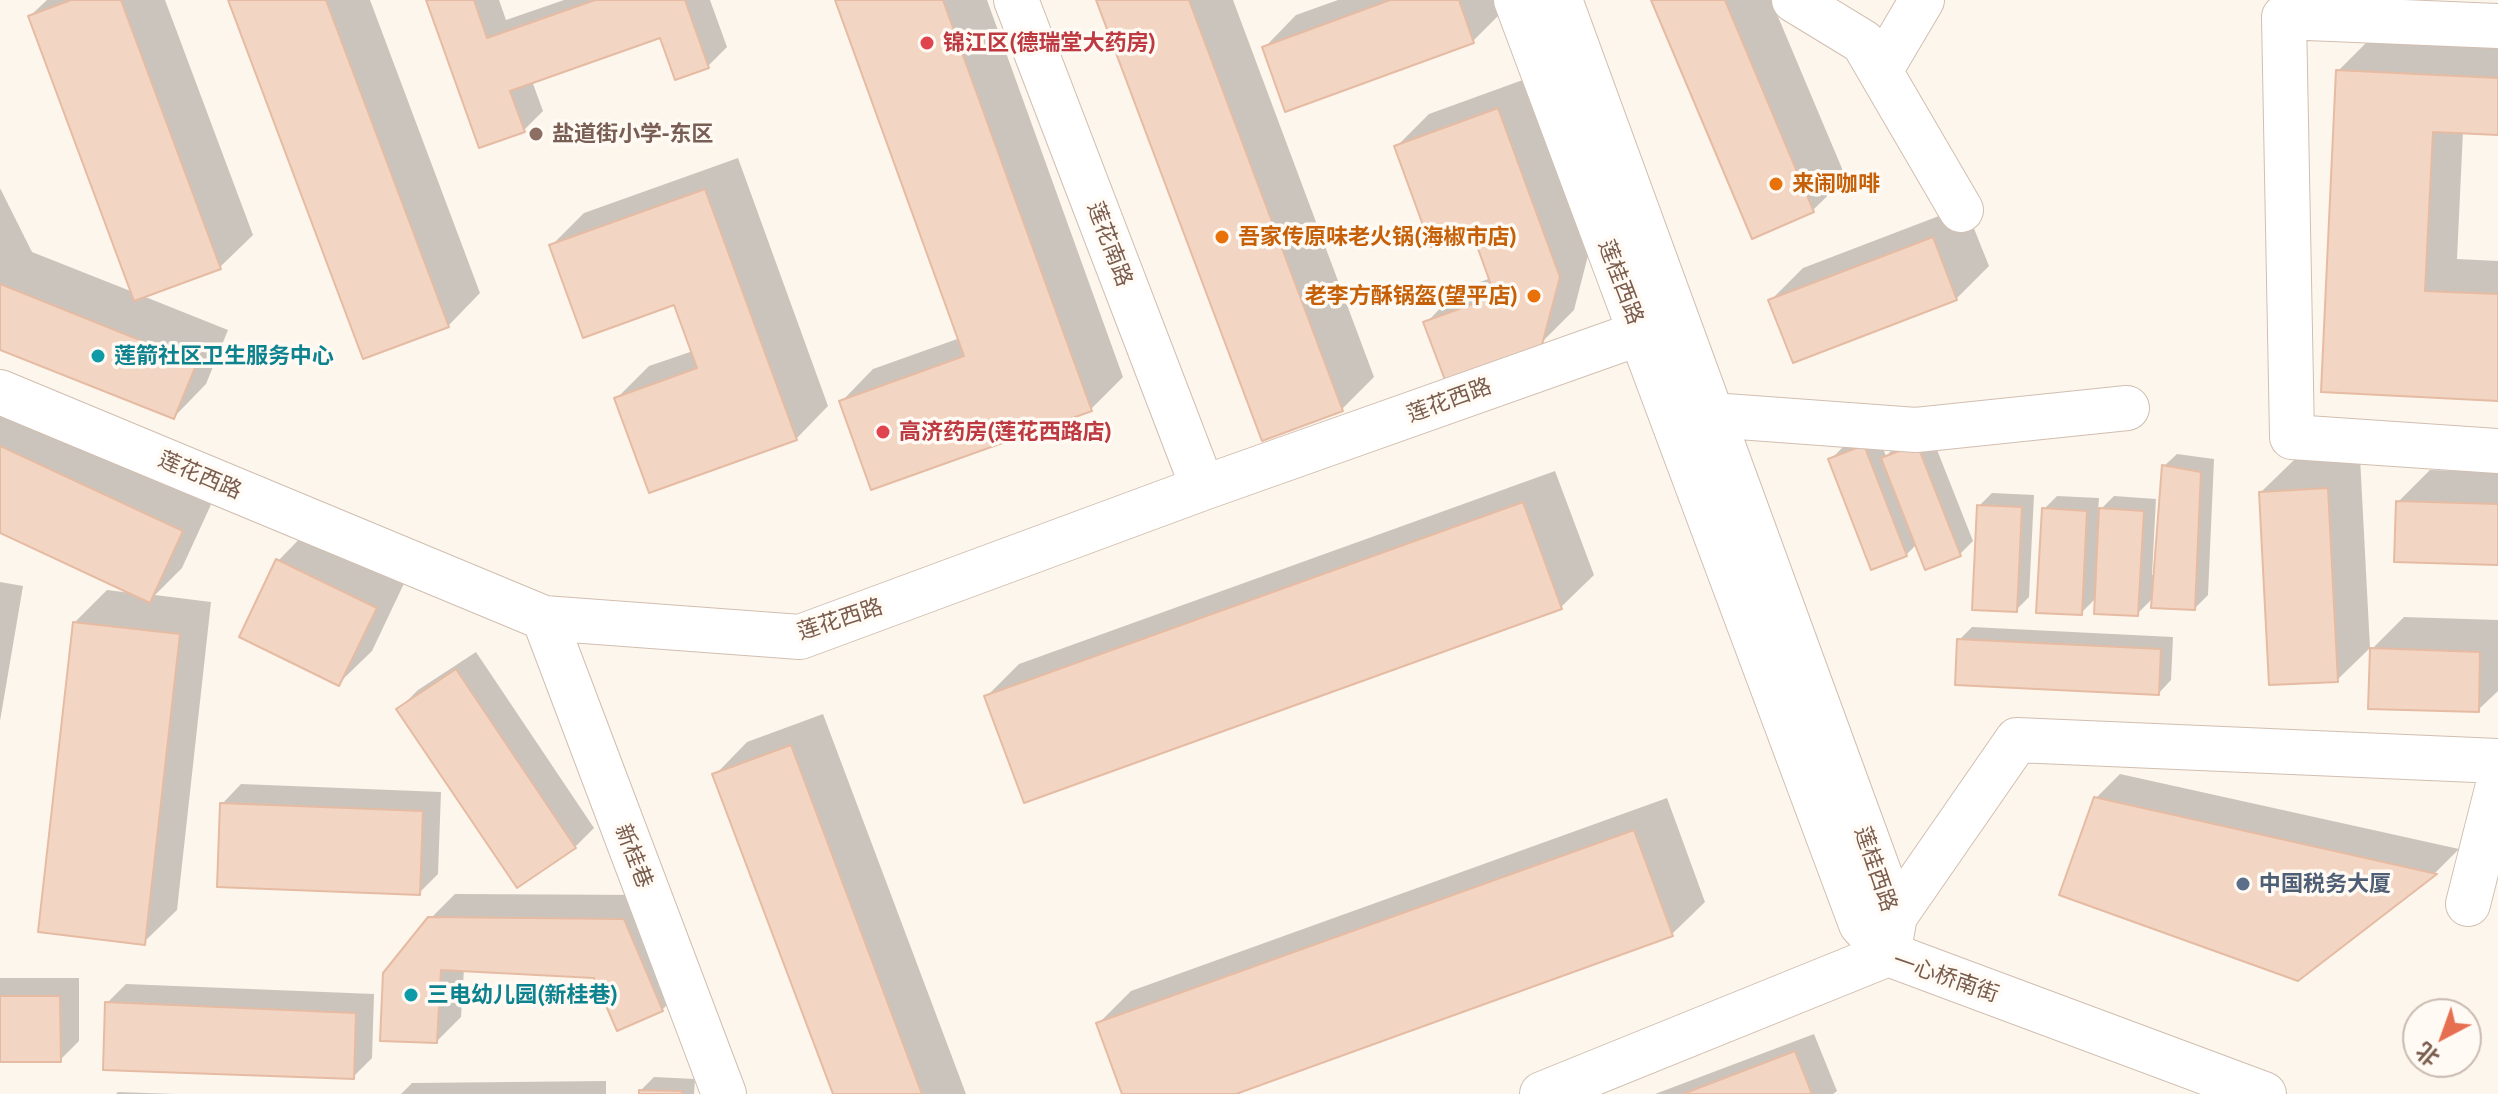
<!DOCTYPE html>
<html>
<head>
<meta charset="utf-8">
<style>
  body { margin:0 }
  #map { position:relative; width:2498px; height:1094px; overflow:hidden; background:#fdf6ec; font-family:Ubuntu,"Noto Sans SC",sans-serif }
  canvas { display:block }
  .north { position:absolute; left:2402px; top:998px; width:80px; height:80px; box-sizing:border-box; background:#fffaf3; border:2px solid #cabbb1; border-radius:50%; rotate:221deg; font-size:22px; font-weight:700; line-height:32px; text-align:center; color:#7a5c4d }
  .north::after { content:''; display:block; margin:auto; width:28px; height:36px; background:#e76f51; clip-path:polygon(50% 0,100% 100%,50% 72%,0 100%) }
</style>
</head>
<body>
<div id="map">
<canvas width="2498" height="1094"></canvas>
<div class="north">北</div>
</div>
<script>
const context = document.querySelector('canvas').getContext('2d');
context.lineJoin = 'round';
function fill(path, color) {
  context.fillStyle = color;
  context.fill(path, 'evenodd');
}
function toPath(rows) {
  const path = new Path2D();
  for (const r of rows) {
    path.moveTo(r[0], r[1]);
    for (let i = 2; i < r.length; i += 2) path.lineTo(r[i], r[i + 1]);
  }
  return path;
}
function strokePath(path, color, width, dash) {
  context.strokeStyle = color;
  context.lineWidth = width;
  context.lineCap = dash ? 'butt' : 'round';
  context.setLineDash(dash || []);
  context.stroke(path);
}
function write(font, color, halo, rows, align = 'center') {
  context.font = font + ' Ubuntu,"Noto Sans SC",sans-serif';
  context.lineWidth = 7;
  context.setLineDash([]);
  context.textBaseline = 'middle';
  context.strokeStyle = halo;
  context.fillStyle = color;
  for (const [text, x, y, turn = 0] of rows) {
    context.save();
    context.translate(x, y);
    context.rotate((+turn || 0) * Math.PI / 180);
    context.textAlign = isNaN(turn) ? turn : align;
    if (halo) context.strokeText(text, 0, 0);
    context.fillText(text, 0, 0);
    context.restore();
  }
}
fill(toPath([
  [47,0,165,0,253,235,220,267,143,296,228,330,206,384,174,417,0,348,0,188,32,252,133,292,30,16],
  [231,0,370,0,480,293,448,326],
  [428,0,499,0,506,20,564,0,710,0,727,47,708,66,661,36,532,81,543,111,524,130],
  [837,0,987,0,1123,377,1091,409,841,402,873,369,960,338],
  [1098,0,1233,0,1374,377,1342,409],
  [1338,0,1503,0,1506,8,1473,41,1286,109,1264,48,1296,15],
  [1653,0,1771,0,1846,178,1813,210],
  [2371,38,2498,45,2498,133,2463,131,2457,259,2498,261,2498,399,2323,390,2338,71],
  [1531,77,1591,244,1574,310,1541,343,1426,323,1458,290,1491,278,1473,229,1396,147,1429,114],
  [738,158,828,406,796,439,616,399,649,366,693,351,675,302,551,246,584,213],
  [1965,206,1989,266,1956,299,1770,301,1803,268],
  [0,399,214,498,182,568,155,595,211,602,177,910,144,942,75,622,107,590,131,593,0,531],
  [1930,432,1973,541,1960,554,1917,544,1906,555,1830,460,1843,447,1877,433,1886,456,1896,446],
  [2177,454,2214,459,2208,595,2195,608,2153,598,2137,614,2096,598,2081,613,2044,509,2057,496,2099,498,2098,512,2114,496,2156,499,2152,575,2155,575,2164,466],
  [2360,457,2370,648,2337,680,2261,492,2294,460],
  [2430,470,2498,472,2498,563,2398,502],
  [1555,471,1594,575,1561,607,987,696,1019,664],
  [1992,493,2034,495,2029,597,2016,610,1979,506],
  [310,528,408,575,372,651,339,683,278,561],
  [0,582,23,586,0,721],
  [2404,617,2498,620,2498,691,2478,710,2372,649],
  [1972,627,2173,637,2171,680,2159,693,1959,640],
  [476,652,594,828,575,847,399,709,418,690],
  [823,714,966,1094,835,1094,715,775,747,742],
  [2120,774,2459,849,2436,872,2298,979,2096,798],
  [241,784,441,792,438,874,419,893,222,804],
  [1667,798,1705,902,1672,934,1230,1094,1124,1094,1098,1024,1131,991],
  [455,894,648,895,687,985,662,1010,595,976,464,969,461,1017,437,1041,430,919],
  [0,978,79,978,79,1041,60,1060,0,1060],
  [126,984,374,994,372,1058,353,1077,107,1003],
  [1814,1034,1837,1091,1833,1094,1655,1094],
  [654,1077,695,1079,694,1094,641,1094,641,1090],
  [606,1081,606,1094,401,1094,412,1083],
  [118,1092,175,1094,116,1094]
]), '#0003');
const building = toPath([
  [71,0,121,0,221,269,134,301,28,16,71,0],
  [228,0,326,0,449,327,363,359,228,0],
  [426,0,474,0,487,38,595,0,685,0,709,68,675,80,660,38,510,91,525,132,479,148,426,0],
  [835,0,943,0,1092,411,871,490,839,401,964,356,835,0],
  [1096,0,1189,0,1343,411,1262,441,1096,0],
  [1390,0,1459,0,1474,43,1285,112,1262,47,1390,0],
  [1651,0,1725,0,1814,212,1752,239,1651,0],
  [2336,70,2498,78,2498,135,2433,132,2425,291,2498,294,2498,401,2321,392,2336,70],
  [1498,108,1560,277,1542,345,1445,380,1423,322,1495,296,1472,232,1431,247,1394,146,1498,108],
  [705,189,797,440,649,493,614,398,697,368,674,305,583,338,549,245,705,189],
  [1933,237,1957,300,1793,363,1768,300,1933,237],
  [0,284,197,363,174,419,0,350,0,284],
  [1917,444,1961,556,1925,570,1881,458,1917,444],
  [1864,445,1907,556,1871,570,1828,459,1864,445],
  [0,446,183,531,150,603,0,533,0,446],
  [2162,465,2201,472,2195,610,2151,608,2162,465],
  [2328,488,2338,682,2269,685,2259,492,2328,488],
  [2396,501,2498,504,2498,565,2394,562,2396,501],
  [1523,502,1562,609,1024,803,984,696,1523,502],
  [1977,505,2022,507,2017,612,1972,610,1977,505],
  [2042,508,2087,511,2082,615,2036,613,2042,508],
  [2099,508,2144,511,2138,616,2094,614,2099,508],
  [276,559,377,608,339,686,239,637,276,559],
  [73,622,180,634,145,945,38,932,73,622],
  [1957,639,2161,649,2159,695,1955,685,1957,639],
  [2370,648,2480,652,2479,712,2368,709,2370,648],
  [456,669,576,848,517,888,396,709,456,669],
  [791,745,922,1094,833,1094,712,774,791,745],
  [2094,797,2437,874,2298,981,2059,895,2094,797],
  [220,803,423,811,420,895,217,887,220,803],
  [1634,830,1673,936,1236,1094,1122,1094,1096,1023,1634,830],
  [428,917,624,919,663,1011,617,1031,594,978,441,970,437,1043,380,1041,383,973,428,917],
  [0,996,60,996,61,1062,0,1062,0,996],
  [105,1002,356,1013,354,1079,103,1070,105,1002],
  [1795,1051,1812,1094,1683,1094,1795,1051],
  [639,1090,682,1091,682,1094,639,1094,639,1090]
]);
fill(building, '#f3d5c3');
strokePath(building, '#e6bba3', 2);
const minor = toPath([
  [1016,0,1203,488],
  [1516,0,1861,924,1888,954],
  [1560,0,1895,916,1888,954],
  [1794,0,1863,42,1961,210],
  [2498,26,2284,17,2292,437,2498,451],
  [1880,71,1922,0],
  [0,392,544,618,800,637,1203,488,1677,320],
  [1712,415,1916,430,2127,408],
  [544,618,724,1094],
  [2468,904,2498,785],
  [1895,916,2017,740,2498,761],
  [1542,1094,1888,954,2264,1094]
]);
strokePath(minor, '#d1beb0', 46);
strokePath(minor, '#fff', 44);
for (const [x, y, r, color] of [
  [927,43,8,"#e0444e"],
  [536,134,8,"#8d6e63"],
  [1776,184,8,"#e8710a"],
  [1222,237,8,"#e8710a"],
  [1534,296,8,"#e8710a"],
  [98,356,8,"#0f9aa8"],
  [883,432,8,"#e0444e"],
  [2243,884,8,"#5c6f8a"],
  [411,995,8,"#0f9aa8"]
]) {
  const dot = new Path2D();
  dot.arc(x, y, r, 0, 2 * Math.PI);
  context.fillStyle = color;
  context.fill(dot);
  strokePath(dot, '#fffaf3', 3);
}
write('bold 22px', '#be3a42', '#fffaf3', [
  ["锦江区(德瑞堂大药房)",943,43],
  ["高济药房(莲花西路店)",899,432]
], 'left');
write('bold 22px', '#785e54', '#fffaf3', [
  ["盐道街小学-东区",552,134]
], 'left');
write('bold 22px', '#c56008', '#fffaf3', [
  ["来闹咖啡",1792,184],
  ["吾家传原味老火锅(海椒市店)",1238,237],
  ["老李方酥锅盔(望平店)",1518,296,"right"]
], 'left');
write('22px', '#7a5c4d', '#fffaf3', [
  ["莲花南路",1110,244,69],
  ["莲桂西路",1621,282,69],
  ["莲花西路",1449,400,-20],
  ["莲花西路",200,475,23],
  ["莲花西路",840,619,-18],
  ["新桂巷",634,856,69],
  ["莲桂西路",1876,869,71],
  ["一心桥南街",1946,977,19]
]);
write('bold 22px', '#0d838f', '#fffaf3', [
  ["莲箭社区卫生服务中心",114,356],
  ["三电幼儿园(新桂巷)",427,995]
], 'left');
write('bold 22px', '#4e5e75', '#fffaf3', [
  ["中国税务大厦",2259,884]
], 'left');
</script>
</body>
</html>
